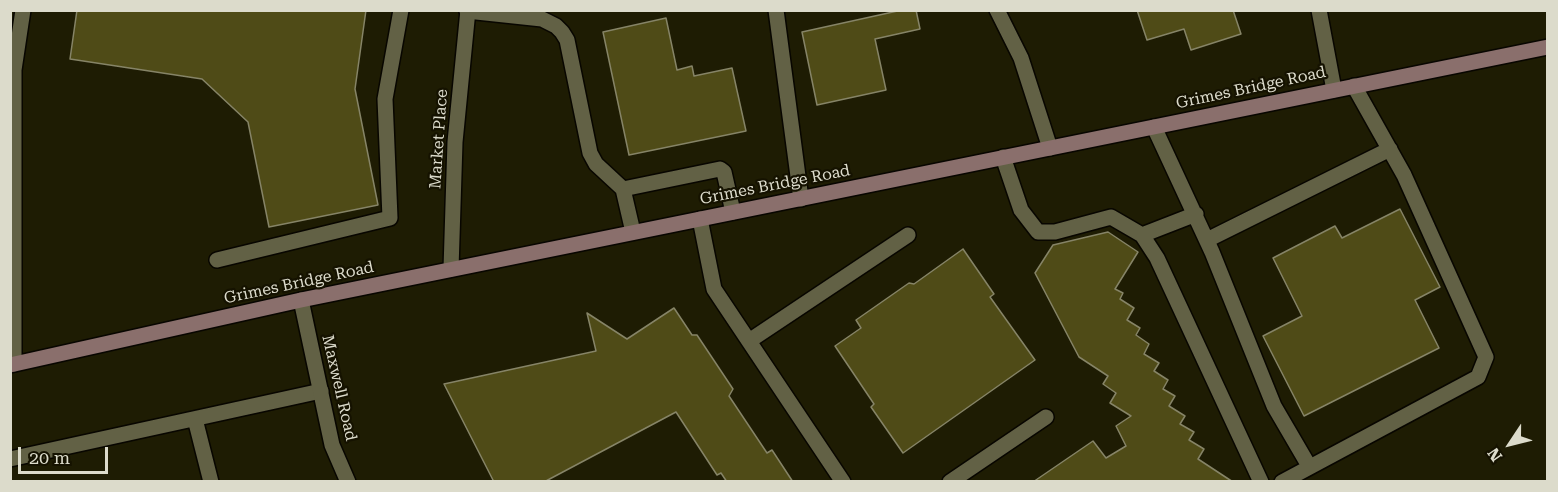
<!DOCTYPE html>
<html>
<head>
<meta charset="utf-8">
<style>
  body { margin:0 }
  #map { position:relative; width:1558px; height:492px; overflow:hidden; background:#1e1c03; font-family:"Roboto Serif",serif }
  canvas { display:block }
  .frame { position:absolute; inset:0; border:12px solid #dcdbcb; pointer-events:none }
  .north { position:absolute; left:1480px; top:414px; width:60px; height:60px; -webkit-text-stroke:4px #151200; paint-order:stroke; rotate:235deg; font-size:16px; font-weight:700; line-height:24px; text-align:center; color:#dcdbcb }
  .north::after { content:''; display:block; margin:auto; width:21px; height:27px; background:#dcdbcb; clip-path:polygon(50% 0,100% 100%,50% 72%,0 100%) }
  .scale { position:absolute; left:18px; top:447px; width:90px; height:27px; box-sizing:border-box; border:3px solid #dcdbcb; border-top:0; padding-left:8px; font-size:18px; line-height:21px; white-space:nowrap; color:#dcdbcb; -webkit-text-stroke:4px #151200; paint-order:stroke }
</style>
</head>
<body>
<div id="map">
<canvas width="1558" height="492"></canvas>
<div class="frame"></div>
<div class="north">N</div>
<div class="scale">20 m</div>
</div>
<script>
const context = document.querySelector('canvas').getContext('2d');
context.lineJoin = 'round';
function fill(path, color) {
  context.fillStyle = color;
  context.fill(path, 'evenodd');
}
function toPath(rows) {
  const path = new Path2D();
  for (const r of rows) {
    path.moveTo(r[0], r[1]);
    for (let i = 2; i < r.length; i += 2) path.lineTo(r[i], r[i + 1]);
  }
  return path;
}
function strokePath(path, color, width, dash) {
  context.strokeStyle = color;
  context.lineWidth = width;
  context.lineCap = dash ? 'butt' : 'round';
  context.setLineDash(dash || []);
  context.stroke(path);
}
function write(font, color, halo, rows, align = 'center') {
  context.font = font + ' "Roboto Serif",serif';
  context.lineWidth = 4.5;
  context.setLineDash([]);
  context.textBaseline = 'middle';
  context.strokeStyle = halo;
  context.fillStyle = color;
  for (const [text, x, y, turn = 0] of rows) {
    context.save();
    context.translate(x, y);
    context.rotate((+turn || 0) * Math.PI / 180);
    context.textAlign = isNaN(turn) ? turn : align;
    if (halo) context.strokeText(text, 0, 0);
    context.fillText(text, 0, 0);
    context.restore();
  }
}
const building = toPath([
  [77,10,366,10,355,89,378,205,269,227,248,122,202,79,70,59,77,10],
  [902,10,916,10,920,29,875,39,886,90,817,105,802,32,902,10],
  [1137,10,1233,10,1241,34,1191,50,1184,29,1147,40,1137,10],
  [666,18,677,70,692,66,694,76,732,68,746,131,629,155,603,32,666,18],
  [1400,209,1440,287,1415,300,1439,348,1304,416,1263,336,1302,316,1273,258,1335,226,1342,238,1400,209],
  [1108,232,1138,252,1115,289,1123,293,1120,299,1134,308,1127,320,1140,328,1136,335,1149,344,1144,354,1159,363,1154,371,1168,380,1163,389,1175,396,1169,406,1185,416,1180,424,1194,432,1189,440,1204,449,1198,459,1233,482,1033,482,1093,441,1106,458,1126,446,1116,426,1131,416,1110,403,1116,393,1103,384,1108,376,1079,357,1035,273,1053,245,1108,232],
  [963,249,994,294,990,297,1035,360,903,453,871,407,874,404,835,346,861,328,856,320,909,283,914,284,963,249],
  [674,308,692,335,697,335,733,389,729,396,767,453,772,450,793,482,727,482,721,473,717,475,676,412,544,482,494,482,444,384,596,351,587,313,627,339,674,308]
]);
fill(building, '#4f4b17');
strokePath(building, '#868467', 1.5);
const lane = toPath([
  [776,10,801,199],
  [997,10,1021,58,1050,148],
  [467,11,542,19,556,26,562,32,567,40,590,153,596,164,623,189],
  [1154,127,1212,252,1274,406,1309,466],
  [1003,157,1021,210,1038,232,1055,232,1111,217,1142,235,1157,258,1261,482],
  [700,219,714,289,843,482],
  [633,232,623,189,720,169,724,172,733,212],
  [1142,235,1196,214],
  [1207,240,1390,149],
  [217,260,390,218,385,99,401,10],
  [749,341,908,235],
  [14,364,14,70,23,10],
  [195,419,211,482],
  [10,459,321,391],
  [950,482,1046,417],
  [1282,482,1478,377,1486,357,1404,175,1354,86]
]);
const street = toPath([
  [1319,10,1334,90],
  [451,269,455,142,468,10],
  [301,300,332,445,348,482]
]);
const secondary = toPath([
  [10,365,301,300,1548,47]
]);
strokePath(lane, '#080600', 18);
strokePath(street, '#080600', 18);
strokePath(secondary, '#080600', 18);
strokePath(lane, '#626145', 15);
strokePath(street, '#626145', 15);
strokePath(secondary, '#8a6f6c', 15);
write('16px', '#dcdbcb', '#151200', [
  ["Grimes Bridge Road",1251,88,-12],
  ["Market Place",439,139,-86],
  ["Grimes Bridge Road",775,185,-11],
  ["Grimes Bridge Road",299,283,-12],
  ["Maxwell Road",339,388,77]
]);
</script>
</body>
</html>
